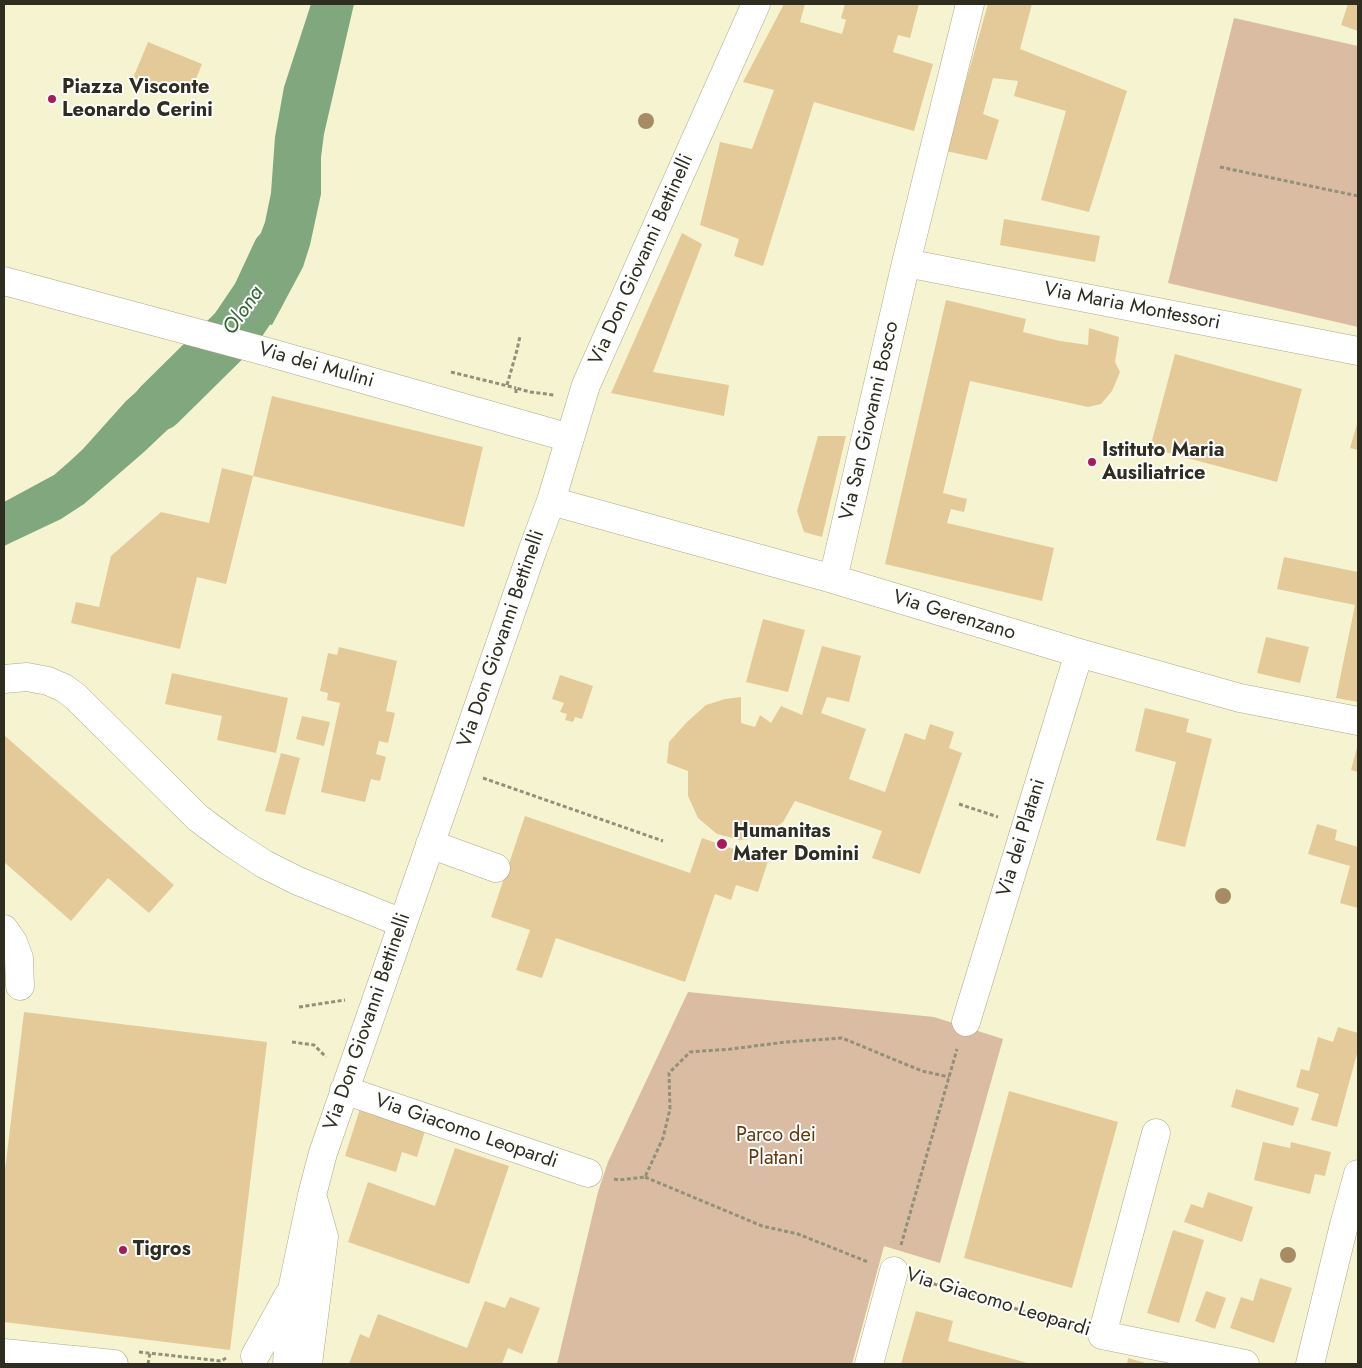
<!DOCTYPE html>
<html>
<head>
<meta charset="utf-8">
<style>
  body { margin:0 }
  #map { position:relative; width:1362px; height:1368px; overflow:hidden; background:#f6f3d1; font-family:Jost,sans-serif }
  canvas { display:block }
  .frame { position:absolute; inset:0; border:5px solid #2e2d20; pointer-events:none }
</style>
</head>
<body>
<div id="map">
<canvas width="1362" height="1368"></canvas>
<div class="frame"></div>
</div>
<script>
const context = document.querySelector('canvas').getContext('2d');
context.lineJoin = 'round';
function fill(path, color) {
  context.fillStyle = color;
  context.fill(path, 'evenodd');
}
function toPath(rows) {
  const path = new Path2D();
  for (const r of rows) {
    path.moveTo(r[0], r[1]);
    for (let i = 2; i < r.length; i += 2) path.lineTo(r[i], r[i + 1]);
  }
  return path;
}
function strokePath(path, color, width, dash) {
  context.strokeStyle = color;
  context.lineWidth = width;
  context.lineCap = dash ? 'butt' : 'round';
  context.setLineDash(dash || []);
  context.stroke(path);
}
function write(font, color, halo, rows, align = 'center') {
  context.font = font + ' Jost,sans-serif';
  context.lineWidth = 4;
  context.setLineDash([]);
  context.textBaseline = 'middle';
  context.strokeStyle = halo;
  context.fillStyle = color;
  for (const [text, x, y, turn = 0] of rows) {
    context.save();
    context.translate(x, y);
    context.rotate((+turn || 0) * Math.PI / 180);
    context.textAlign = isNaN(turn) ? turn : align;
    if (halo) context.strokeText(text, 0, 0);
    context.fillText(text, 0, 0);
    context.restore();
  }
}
fill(toPath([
  [1234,18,1358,46,1358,327,1168,283],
  [688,992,934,1017,1003,1039,940,1263,884,1246,852,1364,557,1364,598,1192,608,1162]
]), '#dabca3');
fill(toPath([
  [311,4,354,4,324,134,321,157,321,194,310,245,303,267,272,325,221,312,258,241,265,222,271,193,275,137,284,87],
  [184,346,240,361,144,452,84,504,61,519,4,546,4,502,54,475,69,462,83,449,126,401,165,366]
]), '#81a77f');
strokePath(toPath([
  [159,405,235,330,258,296,278,253]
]), '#81a77f', 52);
fill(toPath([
  [784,4,805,4,800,22,842,34,846,20,841,18,845,4,919,4,910,38,898,35,893,52,933,64,914,131,814,102,763,266,734,256,739,239,700,225,720,142,752,149,774,90,743,82],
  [988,4,1032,4,1020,49,1127,91,1089,212,1041,200,1066,111,1014,96,1018,81,993,78,983,114,999,120,987,160,946,151],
  [1348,4,1358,4,1358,31,1341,25],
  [148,42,202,64,190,94,170,86,167,92,133,78],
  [1004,219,1100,236,1095,262,1000,245],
  [682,233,702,244,653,372,729,385,724,416,611,393],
  [946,300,1026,319,1023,332,1060,341,1088,345,1089,328,1119,337,1115,362,1120,372,1112,391,1101,404,1088,407,970,381,943,493,967,499,964,512,951,509,947,523,1054,548,1042,601,885,564],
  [1175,354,1302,389,1277,482,1150,448],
  [272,396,483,447,464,527,253,476],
  [1358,421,1358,450,1350,448],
  [818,436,846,436,822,537,804,532,797,511],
  [222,468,253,476,226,584,197,577,180,649,71,623,76,602,99,607,111,556,161,512,209,523],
  [1284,557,1358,572,1358,702,1336,698,1355,605,1277,589],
  [763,619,805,630,788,692,746,682],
  [1266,637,1309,647,1300,683,1257,673],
  [822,646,861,656,849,702,827,697,821,713,866,729,849,779,885,792,905,733,925,740,930,724,954,732,949,748,962,753,920,874,872,858,882,831,795,801,783,822,764,836,740,840,717,834,698,818,688,796,688,771,667,763,669,742,687,722,706,705,725,699,741,697,741,723,755,727,760,715,771,723,781,706,802,715],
  [339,647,397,661,386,711,395,713,388,743,379,741,376,754,386,757,380,781,371,779,365,802,321,792,340,703,327,700,328,693,320,691,328,653,337,655],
  [172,673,288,698,276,753,217,740,222,716,165,704],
  [560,675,593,686,582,719,575,717,573,722,565,720,567,714,560,712,564,703,552,699],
  [1145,708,1189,719,1186,732,1212,739,1185,847,1156,840,1176,762,1135,751],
  [302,716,330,722,324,746,296,739],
  [4,735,174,885,149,913,108,878,71,921,4,862],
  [1358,744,1358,772,1351,770],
  [281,753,300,758,285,815,265,811],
  [525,816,690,873,702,838,768,861,758,892,736,885,731,900,715,894,685,982,556,938,542,978,516,970,530,930,491,917],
  [1317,824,1337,830,1335,840,1358,847,1358,908,1340,903,1350,866,1308,854],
  [24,1012,267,1042,230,1350,4,1322,4,1178],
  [1338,1027,1358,1033,1358,1050,1337,1127,1311,1120,1319,1094,1296,1087,1301,1069,1309,1071,1318,1037,1333,1042],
  [1236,1089,1299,1108,1293,1126,1231,1107],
  [1009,1091,1118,1122,1072,1288,964,1258],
  [360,1109,425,1131,417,1157,402,1152,396,1172,345,1156],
  [1263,1142,1290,1148,1291,1142,1331,1152,1325,1176,1315,1174,1310,1194,1254,1180],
  [455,1148,509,1166,469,1284,348,1242,368,1182,435,1206],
  [1208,1192,1253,1207,1242,1242,1184,1222,1191,1204,1203,1208],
  [1173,1230,1204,1240,1179,1323,1147,1313],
  [1260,1278,1292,1288,1274,1343,1230,1328,1241,1297,1253,1301],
  [1206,1291,1226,1298,1215,1329,1195,1321],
  [510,1297,540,1308,522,1354,508,1348,502,1364,349,1364,360,1334,369,1338,378,1314,467,1348,485,1301,505,1308],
  [916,1311,953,1321,948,1341,1031,1364,901,1364],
  [1128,1358,1149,1364,1127,1364]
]), '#e5ca99');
const minor = toPath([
  [906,263,1358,351],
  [4,281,264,351,570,438],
  [551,501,833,579,1079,653,1240,698,1358,721],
  [833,579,906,263,970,4],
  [4,679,27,677,48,681,64,688,76,697,198,818,229,841,264,864,298,881,402,923],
  [430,844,496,868],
  [4,929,13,942,19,958,20,986],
  [966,1022,1079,653],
  [344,1090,588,1173],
  [1156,1133,1102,1335,1245,1364],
  [4,1353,114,1364],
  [255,1356,288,1296],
  [287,1364,292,1290,312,1195,323,1153,533,549,551,501,586,385,756,4],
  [308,1364,324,1237,313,1198],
  [869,1364,894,1271],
  [1310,1364,1344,1225,1358,1174]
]);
strokePath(minor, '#aca989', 29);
strokePath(toPath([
  [1220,167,1358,196],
  [451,372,516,388],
  [507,385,517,350,520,336],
  [516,393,516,388,530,392,554,395],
  [483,778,663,841],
  [959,804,998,817],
  [299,1007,345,1000],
  [292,1042,314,1045,326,1057],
  [645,1177,762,1226,798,1234,868,1262],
  [614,1179,619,1180,645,1177,663,1138,670,1109,669,1073,690,1052,731,1049,786,1042,842,1038,922,1071,949,1077],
  [901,1245,957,1049],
  [921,1280,1076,1327],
  [139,1352,221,1361,226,1358],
  [148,1364,150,1353]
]), '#929079', 3, [4, 2.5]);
strokePath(minor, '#fff', 28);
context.fillStyle = '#a58c65';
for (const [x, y] of [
  [646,121],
  [1223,896],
  [1288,1255]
]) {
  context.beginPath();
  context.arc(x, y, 8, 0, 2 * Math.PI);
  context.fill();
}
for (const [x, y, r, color] of [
  [52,99,5,"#a81a59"],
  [1092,462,5,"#a81a59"],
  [722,844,6,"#a81a59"],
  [123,1250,5,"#a81a59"]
]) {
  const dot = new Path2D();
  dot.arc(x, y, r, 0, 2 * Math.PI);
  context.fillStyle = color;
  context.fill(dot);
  strokePath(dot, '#fefefe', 2);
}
write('bold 20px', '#2e2d20', '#fefefe', [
  ["Piazza Visconte",62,88],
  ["Leonardo Cerini",62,111],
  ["Istituto Maria",1102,451],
  ["Ausiliatrice",1102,474],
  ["Humanitas",733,832],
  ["Mater Domini",733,855],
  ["Tigros",133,1250]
], 'left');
write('20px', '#2e2d20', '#fefefe', [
  ["Via Don Giovanni Bettinelli",642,260,-66],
  ["Via Maria Montessori",1132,307,11],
  ["Via dei Mulini",316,366,16],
  ["Via San Giovanni Bosco",870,421,-77],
  ["Via Gerenzano",954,616,17],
  ["Via Don Giovanni Bettinelli",502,639,-71],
  ["Via dei Platani",1022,838,-73],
  ["Via Don Giovanni Bettinelli",368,1022,-71],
  ["Via Giacomo Leopardi",466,1132,19],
  ["Via Giacomo Leopardi",998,1303,17]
]);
write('20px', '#62380c', '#fefefe', [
  ["Parco dei",776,1136],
  ["Platani",776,1159]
]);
write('italic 21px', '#30652f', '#fefefe', [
  ["Olona",244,311,-55]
]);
</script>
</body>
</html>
